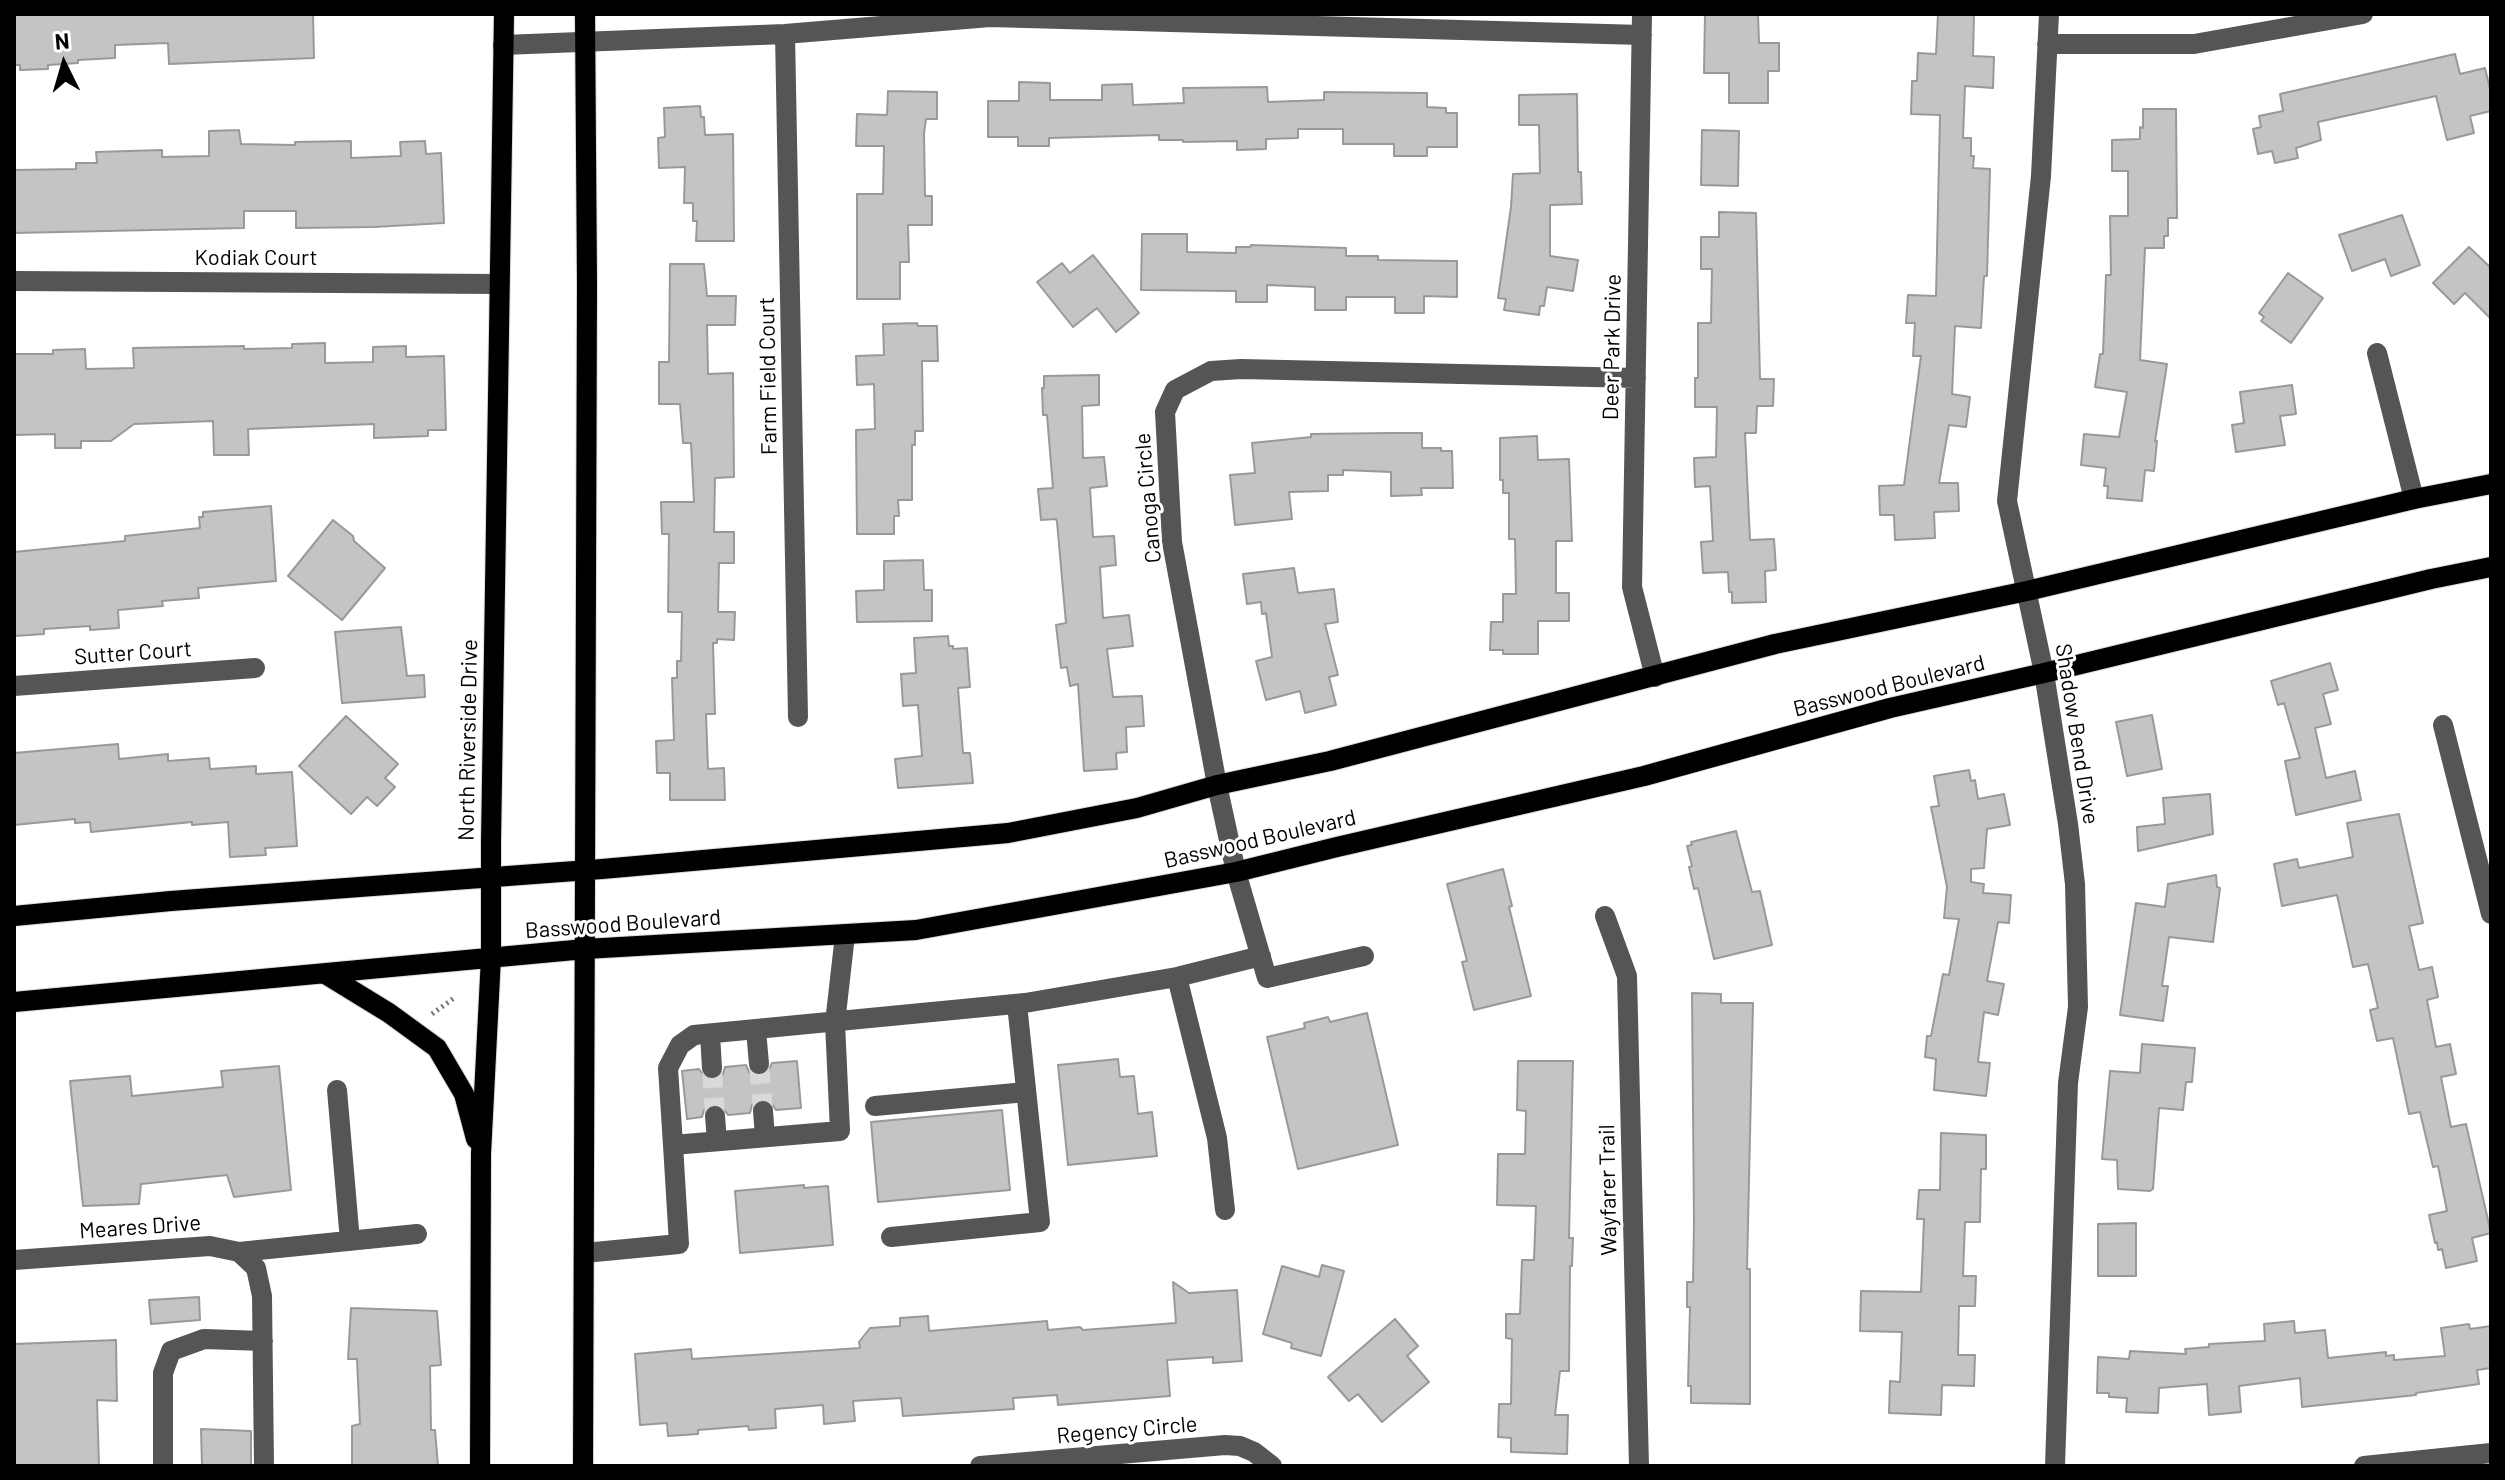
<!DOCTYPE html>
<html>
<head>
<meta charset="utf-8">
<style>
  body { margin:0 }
  #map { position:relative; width:2505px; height:1480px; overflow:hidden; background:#fff; font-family:Barlow,sans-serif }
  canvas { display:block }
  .frame { position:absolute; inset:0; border:16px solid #000; pointer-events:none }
  .north { position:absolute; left:24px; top:24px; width:80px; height:80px; -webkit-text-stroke:6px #fff; paint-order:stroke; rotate:355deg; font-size:22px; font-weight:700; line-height:32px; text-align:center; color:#000 }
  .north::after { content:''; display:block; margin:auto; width:28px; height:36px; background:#000; clip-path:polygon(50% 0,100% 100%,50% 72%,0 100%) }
</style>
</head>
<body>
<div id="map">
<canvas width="2505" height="1480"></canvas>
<div class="frame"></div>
<div class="north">N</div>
</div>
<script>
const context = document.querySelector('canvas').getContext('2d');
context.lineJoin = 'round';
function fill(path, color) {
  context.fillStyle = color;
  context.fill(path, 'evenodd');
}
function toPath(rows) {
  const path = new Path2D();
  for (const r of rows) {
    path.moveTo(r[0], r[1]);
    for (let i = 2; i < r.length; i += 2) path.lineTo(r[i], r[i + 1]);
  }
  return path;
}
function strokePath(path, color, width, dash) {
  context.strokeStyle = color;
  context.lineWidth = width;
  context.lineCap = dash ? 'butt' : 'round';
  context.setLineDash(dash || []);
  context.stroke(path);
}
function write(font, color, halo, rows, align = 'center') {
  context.font = font + ' Barlow,sans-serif';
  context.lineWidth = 6;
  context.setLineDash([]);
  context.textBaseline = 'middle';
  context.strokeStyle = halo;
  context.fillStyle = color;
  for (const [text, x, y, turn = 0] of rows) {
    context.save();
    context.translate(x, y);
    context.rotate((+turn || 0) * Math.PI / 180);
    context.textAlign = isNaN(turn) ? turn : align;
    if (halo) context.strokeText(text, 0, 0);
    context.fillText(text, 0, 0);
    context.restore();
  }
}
const building = toPath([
  [14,14,313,14,314,58,169,64,168,43,115,45,115,58,78,60,78,63,48,65,48,69,20,70,20,65,14,65,14,14],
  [1705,14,1758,14,1759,43,1779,43,1779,71,1768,71,1768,103,1729,103,1729,73,1704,73,1705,14],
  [1938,14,1974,14,1973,56,1994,57,1993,88,1965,86,1963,138,1971,138,1971,156,1974,156,1973,168,1990,169,1987,276,1984,276,1981,328,1955,326,1952,394,1970,397,1966,427,1949,425,1939,483,1958,483,1959,511,1934,512,1935,538,1895,540,1894,515,1880,515,1879,486,1904,485,1921,356,1913,356,1915,323,1906,323,1908,295,1936,296,1940,115,1911,114,1912,81,1917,81,1918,53,1936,54,1938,14],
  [2455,54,2460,74,2485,68,2491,93,2491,111,2470,116,2474,133,2447,140,2436,96,2318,122,2321,140,2296,148,2298,158,2275,163,2272,151,2258,154,2253,129,2261,127,2259,116,2283,111,2280,94,2455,54],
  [1019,82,1050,83,1050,100,1102,100,1102,85,1132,84,1133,105,1184,103,1183,88,1267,87,1268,102,1324,100,1324,92,1427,93,1427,107,1446,108,1446,113,1457,113,1457,147,1427,147,1427,156,1394,156,1394,144,1343,144,1343,129,1298,129,1298,138,1266,139,1266,149,1237,150,1237,141,1183,142,1183,140,1159,140,1159,135,1049,138,1049,146,1018,146,1018,137,988,137,988,101,1019,101,1019,82],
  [888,91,937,92,937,119,926,119,924,133,925,196,932,196,932,225,908,225,909,262,900,262,900,299,857,299,857,194,883,194,884,146,856,146,857,114,887,115,888,91],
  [1577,94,1578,172,1581,172,1582,204,1550,205,1550,256,1578,260,1573,291,1547,287,1544,306,1540,306,1539,315,1504,310,1506,299,1498,298,1511,207,1513,174,1540,173,1539,125,1519,125,1519,95,1577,94],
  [700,106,701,117,704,117,705,135,733,134,734,241,696,241,697,221,693,221,693,203,684,203,685,167,659,168,658,138,665,137,664,108,700,106],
  [2143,109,2176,109,2177,218,2168,218,2168,236,2164,236,2164,248,2145,248,2140,360,2167,364,2155,441,2157,441,2154,471,2145,470,2142,501,2107,498,2108,486,2104,486,2106,468,2081,465,2084,434,2119,437,2127,392,2095,387,2100,354,2103,354,2106,275,2111,275,2110,216,2128,216,2128,171,2112,171,2112,140,2140,139,2140,127,2143,128,2143,109],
  [239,130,241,144,295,145,295,142,351,141,351,158,401,156,400,142,425,141,426,154,441,153,444,223,374,227,296,228,296,211,244,211,244,228,14,233,14,170,76,169,76,163,97,163,96,152,162,150,162,157,209,156,209,131,239,130],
  [1702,130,1739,131,1738,186,1701,185,1702,130],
  [1719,212,1756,213,1760,379,1774,379,1773,406,1757,406,1756,433,1745,433,1750,540,1774,539,1776,570,1765,571,1766,602,1732,603,1732,592,1729,592,1728,572,1703,573,1701,542,1713,541,1710,486,1695,487,1694,458,1716,457,1717,407,1695,407,1695,378,1698,378,1698,323,1711,323,1712,269,1701,269,1701,237,1719,237,1719,212],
  [2402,215,2420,265,2391,276,2385,259,2352,271,2339,235,2402,215],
  [1142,234,1187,234,1187,252,1236,253,1236,247,1250,247,1251,245,1346,248,1346,256,1378,256,1378,260,1457,261,1457,297,1424,296,1424,313,1395,313,1395,297,1346,297,1346,310,1315,310,1315,287,1267,285,1267,302,1236,302,1236,291,1141,290,1142,234],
  [2469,247,2491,268,2491,319,2465,293,2454,304,2433,283,2469,247],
  [1093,255,1139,313,1116,332,1097,308,1073,327,1037,282,1062,263,1070,273,1093,255],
  [670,264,704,264,707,296,736,296,735,325,707,325,708,374,733,373,734,477,715,478,714,532,734,532,734,563,719,563,718,612,735,612,734,640,717,639,717,643,713,643,715,714,706,714,708,769,724,768,725,800,670,800,670,773,657,773,656,741,674,740,672,678,677,678,677,661,681,661,682,612,668,612,669,534,662,534,661,502,694,502,691,443,683,443,680,404,659,404,659,362,669,362,670,264],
  [2288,273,2323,298,2291,343,2261,321,2264,317,2259,313,2288,273],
  [917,323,918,326,937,326,938,361,922,361,923,431,915,431,915,445,912,445,912,500,898,500,899,516,894,516,894,534,857,534,856,430,875,429,874,384,857,385,856,356,884,355,883,324,917,323],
  [325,343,325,363,373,362,373,347,406,346,406,357,444,356,446,430,428,430,428,436,374,438,374,424,248,429,249,455,214,455,213,421,134,424,111,441,81,441,81,448,55,448,55,434,14,435,14,354,53,354,53,350,85,349,86,369,134,368,133,348,244,346,244,349,292,348,292,344,325,343],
  [1099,375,1099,405,1082,406,1083,458,1104,457,1107,486,1090,488,1093,537,1114,536,1116,565,1100,567,1103,618,1129,615,1133,646,1107,649,1113,697,1142,696,1144,726,1126,727,1127,752,1116,753,1117,769,1084,771,1078,684,1070,686,1067,667,1061,668,1056,625,1066,623,1057,522,1056,519,1041,520,1038,489,1053,488,1047,415,1043,415,1042,388,1044,388,1044,376,1099,375],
  [2292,385,2296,414,2280,416,2285,445,2236,452,2232,425,2244,423,2240,392,2292,385],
  [1391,433,1422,433,1422,448,1441,448,1441,451,1452,451,1453,488,1421,488,1422,495,1391,496,1391,472,1343,470,1343,475,1328,475,1328,491,1289,492,1292,519,1235,525,1230,475,1255,473,1252,443,1311,437,1311,434,1391,433],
  [1537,436,1538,460,1569,459,1572,541,1556,541,1556,593,1569,593,1569,621,1538,621,1538,654,1503,654,1503,650,1490,650,1491,622,1503,622,1503,594,1516,594,1515,539,1509,539,1509,493,1503,493,1503,480,1500,480,1500,438,1537,436],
  [271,506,276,581,198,588,199,598,162,601,163,606,118,610,119,628,90,630,90,626,44,629,44,634,14,636,14,552,125,541,125,536,200,528,199,517,203,517,203,512,271,506],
  [333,520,353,536,354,541,385,568,342,620,288,576,333,520],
  [923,560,924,590,932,590,932,621,857,622,856,591,884,590,884,561,923,560],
  [1294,568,1298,593,1334,589,1338,622,1325,624,1338,675,1329,677,1336,705,1305,713,1300,691,1266,700,1256,661,1272,657,1266,613,1262,614,1261,602,1247,604,1243,574,1294,568],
  [401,627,407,676,424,675,425,697,342,703,335,632,401,627],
  [948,636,949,646,953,646,953,649,967,648,970,687,958,688,963,753,970,753,973,783,898,788,895,759,922,756,918,705,903,706,901,674,916,673,914,638,948,636],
  [2330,663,2338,690,2323,694,2331,724,2315,728,2326,778,2355,771,2361,800,2296,815,2285,761,2300,758,2284,703,2278,705,2271,681,2330,663],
  [2152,715,2162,769,2127,776,2116,722,2152,715],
  [346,716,398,764,385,778,395,787,377,806,367,797,351,814,299,766,346,716],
  [118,744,119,759,168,754,168,761,209,758,210,769,256,766,256,774,292,772,297,846,265,848,266,855,230,857,228,822,192,825,192,822,91,832,90,822,75,823,75,819,14,825,14,753,118,744],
  [1969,770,1971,781,1975,780,1978,799,2004,794,2010,825,1987,829,1984,868,1971,869,1971,882,1984,884,1983,893,2011,895,2009,923,1998,922,1987,981,2004,984,1998,1015,1984,1012,1978,1062,1990,1063,1986,1096,1934,1090,1936,1059,1925,1057,1927,1036,1931,1036,1943,974,1949,975,1959,919,1944,918,1947,887,1931,807,1939,806,1934,776,1969,770],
  [2210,794,2213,834,2138,851,2137,827,2165,824,2163,798,2210,794],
  [2399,814,2423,923,2409,926,2419,970,2432,967,2438,997,2427,1000,2436,1047,2450,1044,2456,1074,2441,1077,2451,1127,2466,1124,2491,1233,2472,1238,2477,1261,2446,1268,2442,1249,2438,1250,2437,1242,2435,1243,2429,1215,2447,1211,2438,1166,2433,1167,2420,1112,2409,1114,2393,1038,2377,1041,2370,1010,2378,1008,2368,964,2353,967,2337,895,2282,906,2274,864,2297,859,2299,868,2353,857,2347,823,2399,814],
  [1736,831,1752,892,1760,891,1772,945,1714,959,1698,888,1694,889,1689,867,1692,866,1687,846,1692,845,1691,842,1736,831],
  [1503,869,1512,906,1509,907,1531,996,1474,1010,1462,962,1467,961,1447,884,1503,869],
  [2216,875,2217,887,2220,888,2213,942,2169,937,2162,986,2168,986,2163,1021,2120,1015,2136,903,2165,907,2168,884,2216,875],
  [1692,993,1721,994,1721,1003,1753,1003,1747,1269,1750,1269,1750,1404,1691,1403,1691,1386,1688,1386,1690,1307,1687,1307,1687,1282,1693,1282,1694,1223,1692,993],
  [1367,1013,1398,1145,1298,1169,1267,1037,1305,1028,1304,1023,1328,1017,1330,1022,1367,1013],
  [2142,1044,2195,1048,2192,1082,2186,1082,2183,1110,2159,1108,2153,1189,2150,1191,2118,1189,2117,1160,2102,1159,2110,1071,2140,1073,2142,1044],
  [1118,1059,1120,1077,1134,1076,1138,1114,1152,1112,1157,1156,1068,1165,1058,1065,1118,1059],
  [797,1061,801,1108,776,1110,769,1100,761,1098,752,1105,750,1113,728,1115,721,1105,713,1103,704,1110,702,1117,687,1119,682,1071,699,1069,706,1079,714,1081,723,1074,725,1067,746,1065,749,1072,759,1077,767,1074,772,1063,797,1061],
  [1518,1061,1573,1061,1569,1238,1573,1238,1572,1266,1570,1266,1569,1371,1560,1371,1555,1415,1568,1415,1567,1454,1511,1452,1511,1438,1498,1437,1499,1404,1511,1404,1512,1339,1506,1338,1506,1314,1520,1314,1522,1260,1534,1260,1536,1206,1497,1205,1498,1154,1525,1154,1526,1111,1517,1110,1518,1061],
  [279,1066,291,1190,234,1197,227,1175,141,1184,139,1204,83,1206,70,1081,130,1076,132,1096,223,1087,221,1071,279,1066],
  [1002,1110,1010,1190,878,1202,871,1122,1002,1110],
  [1941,1133,1986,1135,1986,1169,1981,1169,1980,1222,1965,1222,1963,1276,1976,1276,1975,1306,1959,1306,1958,1355,1975,1355,1974,1386,1942,1385,1941,1415,1889,1413,1890,1381,1900,1382,1902,1332,1860,1331,1861,1291,1921,1292,1924,1219,1917,1219,1919,1190,1940,1190,1941,1133],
  [804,1185,804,1188,828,1186,833,1245,740,1253,735,1191,804,1185],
  [2136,1223,2136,1276,2098,1276,2098,1224,2136,1223],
  [1322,1265,1344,1271,1321,1356,1291,1348,1292,1343,1263,1334,1282,1266,1319,1277,1322,1265],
  [1173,1282,1189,1293,1237,1290,1242,1361,1213,1363,1213,1357,1167,1360,1170,1396,1058,1405,1057,1395,1013,1398,1014,1409,903,1416,901,1398,853,1401,855,1421,824,1424,823,1405,775,1409,776,1428,749,1430,748,1426,698,1430,698,1434,668,1436,667,1423,640,1425,635,1354,691,1349,692,1359,860,1348,859,1342,870,1328,900,1326,900,1318,928,1316,929,1331,1047,1321,1048,1330,1080,1327,1083,1330,1176,1323,1173,1282],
  [199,1297,200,1320,151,1324,149,1300,199,1297],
  [351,1308,437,1311,441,1365,430,1366,431,1430,435,1430,438,1466,352,1466,352,1426,360,1424,357,1359,348,1359,351,1308],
  [1395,1319,1418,1346,1407,1356,1429,1382,1382,1422,1358,1394,1349,1401,1328,1377,1395,1319],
  [2294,1321,2295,1333,2325,1330,2328,1358,2386,1352,2386,1356,2394,1355,2394,1360,2445,1356,2441,1328,2469,1324,2470,1329,2491,1326,2491,1368,2477,1370,2479,1384,2416,1393,2416,1395,2302,1407,2300,1378,2239,1386,2241,1412,2209,1415,2207,1384,2159,1388,2158,1413,2126,1412,2127,1398,2109,1397,2109,1393,2097,1393,2098,1357,2129,1359,2130,1351,2186,1354,2185,1349,2209,1347,2209,1344,2265,1341,2264,1324,2294,1321],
  [116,1340,117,1401,97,1400,99,1466,14,1466,14,1344,116,1340],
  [201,1429,251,1431,251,1466,202,1466,201,1429]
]);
fill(building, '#c4c4c4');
strokePath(building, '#999', 2);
strokePath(toPath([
  [759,1064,763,1111],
  [712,1068,715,1116]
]), '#d9d9d9', 20, [20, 10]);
const major = toPath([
  [14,916,171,901,602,869,1008,833,1137,808,1217,785,1330,761,1775,644,2027,591,2414,499,2491,484],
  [327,975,389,1013,437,1048,464,1094,476,1139],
  [14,1002,585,949,916,930,1236,872,1337,847,1644,776,1890,708,2044,673,2431,579,2491,567],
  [480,1466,481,1154,491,957,491,842,504,14],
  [583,1466,587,284,585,14]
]);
strokePath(major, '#dbdbdb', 22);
strokePath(toPath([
  [432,1014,454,998]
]), '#777', 5, [2, 4]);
strokePath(toPath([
  [1642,14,1632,587,1655,677],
  [2049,14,2041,176,2007,501,2044,673,2068,824,2075,884,2078,1007,2068,1083,2055,1466],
  [785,34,798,717],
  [2047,44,2194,44,2363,14],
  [503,45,785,34,990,17,1642,35],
  [14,281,498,284],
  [2377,353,2414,499],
  [14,686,255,668],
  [2443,725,2491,914],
  [1605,916,1627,976,1639,1466],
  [1364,956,1267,978,1236,872,1217,785,1172,542,1165,412,1175,390,1211,371,1241,369,1636,378],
  [1177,977,1217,1138,1225,1210],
  [756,1030,759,1064],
  [710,1034,712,1068],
  [337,1090,350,1241],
  [875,1106,1026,1092],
  [763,1111,765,1137],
  [715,1116,717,1141],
  [673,1145,668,1068,680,1045,694,1035,1025,1003,1177,977,1261,956],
  [891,1237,1040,1222,1017,1004],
  [239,1252,417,1234],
  [584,1253,679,1244,673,1145,840,1131,835,1023,845,935],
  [14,1260,210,1246,239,1252,256,1268,262,1296,264,1466],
  [163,1466,163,1373,171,1351,204,1339,263,1341],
  [980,1466,1225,1445,1240,1446,1254,1452,1272,1466],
  [2364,1466,2491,1453]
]), '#555', 20);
strokePath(major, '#000', 20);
write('22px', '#000', '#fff', [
  ["Kodiak Court",256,258],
  ["Deer Park Drive",1612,347,-89],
  ["Farm Field Court",768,376,-91],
  ["Canoga Circle",1148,498,-95],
  ["Sutter Court",133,653,-4],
  ["Basswood Boulevard",1889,686,-14],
  ["Shadow Bend Drive",2077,734,81],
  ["North Riverside Drive",468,740,-89],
  ["Basswood Boulevard",1260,839,-13],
  ["Basswood Boulevard",623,924,-4],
  ["Wayfarer Trail",1608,1190,-91],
  ["Meares Drive",140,1227,-4],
  ["Regency Circle",1127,1430,-5]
]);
</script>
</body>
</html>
